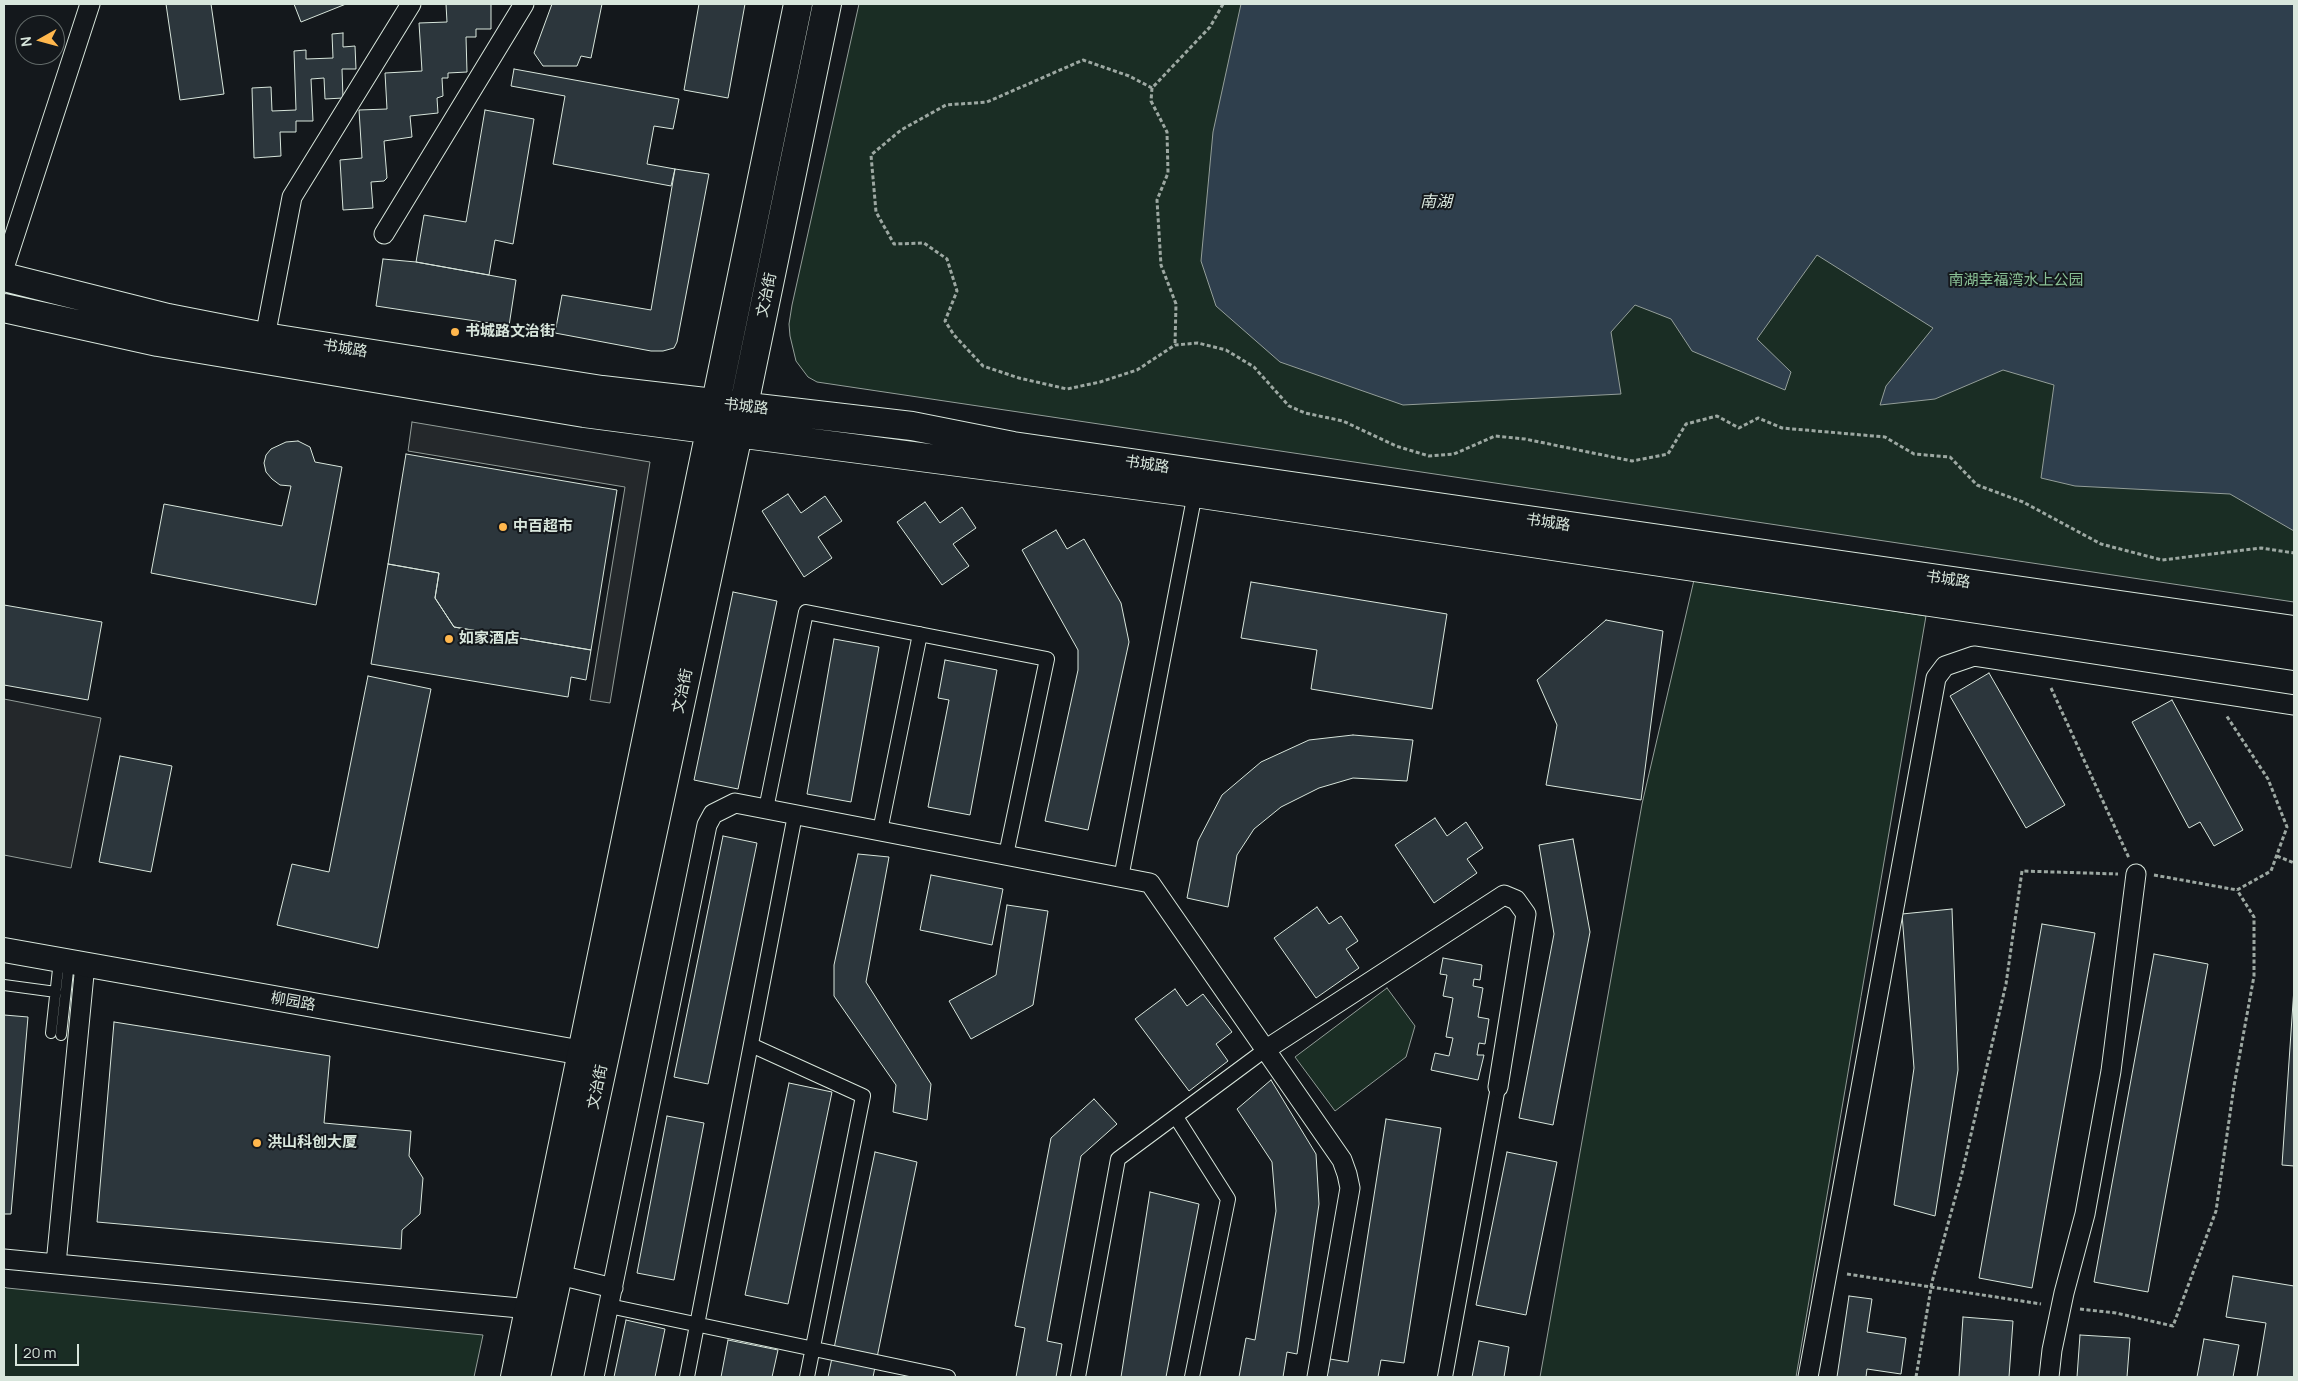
<!DOCTYPE html>
<html>
<head>
<meta charset="utf-8">
<style>
  body { margin:0 }
  #map { position:relative; width:2298px; height:1381px; overflow:hidden; background:#14181c; font-family:Manrope,sans-serif }
  canvas { display:block }
  .frame { position:absolute; inset:0; border:5px solid #d8e6dc; pointer-events:none }
  .north { position:absolute; left:15px; top:15px; width:50px; height:50px; box-sizing:border-box; background:#14181c; border:1px solid #626a69; border-radius:50%; rotate:263deg; font-size:14px; font-weight:700; line-height:20px; text-align:center; color:#d8e6dc }
  .north::after { content:''; display:block; margin:auto; width:18px; height:22px; background:#ffb74d; clip-path:polygon(50% 0,100% 100%,50% 72%,0 100%) }
  .scale { position:absolute; left:15px; top:1344px; width:64px; height:22px; box-sizing:border-box; border:2px solid #d8e6dc; border-top:0; padding-left:6px; font-size:15px; line-height:18px; white-space:nowrap; color:#d8e6dc; -webkit-text-stroke:4px #14181c; paint-order:stroke }
</style>
</head>
<body>
<div id="map">
<canvas width="2298" height="1381"></canvas>
<div class="frame"></div>
<div class="north">N</div>
<div class="scale">20 m</div>
</div>
<script>
const context = document.querySelector('canvas').getContext('2d');
context.lineJoin = 'round';
function fill(path, color) {
  context.fillStyle = color;
  context.fill(path, 'evenodd');
}
function toPath(rows) {
  const path = new Path2D();
  for (const r of rows) {
    path.moveTo(r[0], r[1]);
    for (let i = 2; i < r.length; i += 2) path.lineTo(r[i], r[i + 1]);
  }
  return path;
}
function strokePath(path, color, width, dash) {
  context.strokeStyle = color;
  context.lineWidth = width;
  context.lineCap = dash ? 'butt' : 'round';
  context.setLineDash(dash || []);
  context.stroke(path);
}
function write(font, color, halo, rows, align = 'center') {
  context.font = font + ' Manrope,"Noto Sans SC",sans-serif';
  context.lineWidth = 4;
  context.setLineDash([]);
  context.textBaseline = 'middle';
  context.strokeStyle = halo;
  context.fillStyle = color;
  for (const [text, x, y, turn = 0] of rows) {
    context.save();
    context.translate(x, y);
    context.rotate((+turn || 0) * Math.PI / 180);
    context.textAlign = isNaN(turn) ? turn : align;
    if (halo) context.strokeText(text, 0, 0);
    context.fillText(text, 0, 0);
    context.restore();
  }
}
const green = toPath([
  [859,4,2294,4,2294,602,817,382,808,377,796,361,790,336,789,324,792,305,859,4],
  [1694,580,1926,616,1796,1377,1540,1377,1642,804,1694,580],
  [1387,988,1415,1026,1406,1057,1335,1111,1295,1057,1387,988],
  [4,1287,7,1288,483,1335,474,1377,4,1377,4,1287]
]);
fill(green, '#1a2d24');
strokePath(green, '#939e99', 1);
const parking = toPath([
  [412,422,650,462,610,703,590,700,625,487,408,451,412,422],
  [4,699,101,718,71,868,4,855,4,699]
]);
fill(parking, '#24282b');
strokePath(parking, '#939e99', 1);
const water = toPath([
  [1241,4,2294,4,2294,531,2230,494,2075,486,2041,478,2054,385,2003,370,1935,399,1880,405,1886,386,1933,328,1817,255,1757,339,1791,372,1785,390,1692,351,1671,319,1635,305,1611,332,1621,394,1403,405,1280,362,1216,306,1201,261,1213,132,1241,4]
]);
fill(water, '#2f3f4d');
strokePath(water, '#939e99', 1);
const building = toPath([
  [166,4,211,4,224,94,180,100,166,4],
  [294,4,346,4,301,22,294,4],
  [446,4,491,4,491,29,476,29,476,37,466,37,467,72,448,73,448,78,442,78,443,96,437,98,438,113,410,116,412,137,384,141,387,178,384,181,371,182,373,208,343,210,340,160,362,158,359,110,387,109,385,73,422,71,419,23,447,22,446,4],
  [552,4,602,4,591,58,581,56,577,66,543,66,534,53,552,4],
  [699,4,745,4,728,98,684,90,699,4],
  [343,33,343,47,355,46,356,69,342,69,343,98,325,99,324,78,311,79,313,121,296,121,296,132,280,132,281,156,254,158,252,88,271,87,272,111,296,110,294,51,306,50,306,59,333,58,332,34,343,33],
  [514,69,679,99,673,129,654,126,647,164,675,169,671,186,553,164,565,96,511,86,514,69],
  [485,110,534,119,513,244,495,240,489,275,416,262,424,215,466,222,485,110],
  [675,169,709,174,677,342,674,348,663,351,651,351,555,333,562,295,651,310,675,169],
  [383,259,416,262,516,280,509,326,376,306,383,259],
  [298,441,310,447,315,462,342,467,316,605,151,573,164,504,282,526,291,486,280,485,272,479,266,472,264,463,266,455,271,449,286,442,298,441],
  [406,454,617,490,591,650,454,627,435,598,439,573,388,564,406,454],
  [788,494,801,513,825,496,842,521,818,537,832,558,804,577,762,511,788,494],
  [925,502,940,523,962,507,976,528,953,544,969,566,942,585,897,522,925,502],
  [1056,530,1067,549,1084,539,1121,603,1129,642,1088,830,1045,821,1078,670,1078,650,1022,550,1056,530],
  [388,564,439,573,435,598,454,627,591,650,586,680,571,677,568,697,371,664,388,564],
  [1251,582,1447,614,1432,709,1311,689,1317,650,1241,638,1251,582],
  [733,592,777,601,738,789,694,780,733,592],
  [4,605,102,622,88,700,4,685,4,605],
  [1606,620,1663,631,1641,800,1546,785,1557,725,1537,680,1606,620],
  [834,639,879,647,851,802,807,794,834,639],
  [945,660,997,670,970,815,928,807,949,700,938,698,945,660],
  [1989,673,2065,805,2026,828,1950,696,1989,673],
  [368,676,431,689,378,948,277,925,292,864,329,872,368,676],
  [2172,700,2243,830,2214,846,2200,822,2189,828,2132,722,2172,700],
  [1353,735,1413,740,1407,781,1353,778,1319,788,1281,807,1254,829,1237,855,1228,907,1187,898,1198,841,1222,795,1261,762,1309,740,1353,735],
  [120,756,172,766,151,872,99,862,120,756],
  [1435,818,1447,836,1466,822,1483,848,1467,859,1477,873,1434,903,1395,845,1435,818],
  [723,836,757,843,708,1084,674,1077,723,836],
  [1573,839,1590,932,1553,1125,1519,1118,1554,934,1539,845,1573,839],
  [858,854,889,857,866,982,931,1084,927,1120,893,1112,896,1085,834,996,834,965,858,854],
  [931,875,1003,889,992,945,920,930,931,875],
  [1007,905,1048,911,1033,1005,971,1039,949,1001,996,975,1007,905],
  [1317,907,1329,924,1341,916,1358,941,1346,949,1359,968,1316,998,1274,938,1317,907],
  [1952,909,1958,1070,1935,1216,1894,1205,1914,1068,1902,914,1952,909],
  [2042,924,2095,933,2032,1288,1979,1278,2042,924],
  [2154,954,2208,964,2148,1292,2094,1282,2154,954],
  [1443,958,1482,965,1480,980,1474,979,1473,986,1483,988,1478,1017,1489,1019,1485,1044,1479,1043,1477,1055,1484,1055,1478,1080,1431,1070,1435,1053,1449,1056,1453,1038,1446,1037,1453,998,1443,996,1447,975,1440,974,1443,958],
  [2294,988,2294,1166,2282,1165,2294,988],
  [1175,989,1187,1006,1203,994,1232,1032,1216,1044,1228,1061,1189,1091,1135,1019,1175,989],
  [4,1015,28,1017,11,1214,4,1214,4,1015],
  [114,1022,330,1056,324,1123,411,1131,409,1156,423,1178,420,1214,402,1230,401,1249,97,1222,114,1022],
  [1271,1080,1316,1154,1319,1204,1297,1354,1287,1352,1283,1377,1239,1377,1246,1338,1255,1340,1276,1211,1272,1162,1237,1109,1271,1080],
  [789,1083,832,1092,788,1304,745,1295,789,1083],
  [1094,1099,1117,1124,1081,1156,1047,1341,1062,1344,1056,1377,1016,1377,1025,1328,1015,1326,1051,1138,1094,1099],
  [667,1116,704,1123,674,1280,637,1273,667,1116],
  [1386,1119,1441,1128,1404,1363,1381,1360,1378,1377,1327,1377,1330,1359,1348,1362,1386,1119],
  [875,1152,917,1162,873,1377,828,1377,875,1152],
  [1507,1152,1557,1162,1526,1315,1476,1305,1507,1152],
  [1150,1192,1199,1204,1166,1377,1121,1377,1150,1192],
  [2233,1276,2294,1286,2294,1377,2257,1377,2266,1323,2226,1317,2233,1276],
  [1849,1296,1872,1299,1867,1332,1906,1338,1901,1374,1867,1369,1866,1377,1837,1377,1849,1296],
  [1963,1317,2013,1321,2009,1377,1959,1377,1963,1317],
  [626,1320,665,1329,655,1377,614,1377,626,1320],
  [2080,1335,2130,1338,2127,1377,2077,1377,2080,1335],
  [2204,1339,2239,1345,2233,1377,2197,1377,2204,1339],
  [728,1340,778,1350,772,1377,721,1377,728,1340],
  [1479,1341,1509,1347,1504,1377,1472,1377,1479,1341]
]);
fill(building, '#2c363c');
strokePath(building, '#d8e6dc', 1);
const service = toPath([
  [4,985,56,992],
  [51,1033,59,960],
  [61,1035,69,962]
]);
const pedestrian = toPath([
  [766,809,806,612,1047,659,1006,855],
  [880,831,920,634],
  [1121,878,1195,493],
  [751,1045,863,1096,807,1377],
  [1176,1117,1228,1199,1192,1377],
  [609,1306,948,1377],
  [687,1377,795,815],
  [1078,1377,1118,1159,1265,1050],
  [1445,1377,1498,1087]
]);
const minor = toPath([
  [384,234,524,4],
  [4,268,90,4],
  [265,337,292,197,411,4],
  [1265,1050,1504,895,1516,900,1526,914,1498,1087],
  [4,1259,530,1309],
  [56,1264,85,964],
  [547,1272,613,1288],
  [594,1377,707,825,713,814,735,803,1150,883,1342,1160,1347,1174,1350,1188,1317,1377],
  [1808,1377,1936,678,1945,666,1974,656,2294,705],
  [2049,1377,2052,1350,2064,1293,2085,1214,2111,1071,2136,874]
]);
const tertiary = toPath([
  [4,950,583,1053]
]);
const secondary = toPath([
  [4,277,168,318,265,337,602,390,912,426,1013,446,2294,630],
  [4,308,158,342,584,413,1195,493,2294,656],
  [515,1377,798,4],
  [536,1377,738,434,827,4]
]);
strokePath(service, '#d8e6dc', 12);
strokePath(pedestrian, '#d8e6dc', 16);
strokePath(minor, '#d8e6dc', 21);
strokePath(tertiary, '#d8e6dc', 26);
strokePath(secondary, '#d8e6dc', 30);
strokePath(toPath([
  [1223,4,1210,27,1152,88,1129,76,1083,60,987,102,946,105,901,130,871,155,876,212,894,244,924,243,947,259,957,291,945,321,954,335,983,366,1019,378,1067,389,1100,382,1137,370,1175,345,1198,343,1226,350,1254,367,1289,406,1305,413,1343,421,1396,446,1429,456,1454,454,1495,436,1525,439,1632,461,1668,454,1686,424,1717,416,1739,428,1758,418,1782,428,1885,437,1914,454,1950,457,1977,485,2023,502,2101,544,2162,560,2261,548,2294,553],
  [1152,88,1151,101,1167,132,1168,173,1157,200,1161,265,1176,304,1175,345],
  [2051,688,2129,858],
  [2277,856,2294,863],
  [2154,875,2237,890,2271,871,2287,827,2268,779,2226,715],
  [1847,1274,2041,1304],
  [2080,1309,2116,1313,2173,1326,2216,1211,2234,1086,2254,976,2254,917,2237,890],
  [1916,1377,1932,1282,1962,1173,2006,984,2022,871,2118,874]
]), '#9da8a2', 3, [4, 2.5]);
strokePath(service, '#14181c', 10);
strokePath(pedestrian, '#14181c', 14);
strokePath(minor, '#14181c', 19);
strokePath(tertiary, '#14181c', 24);
strokePath(secondary, '#14181c', 28);
for (const [x, y, r, color] of [
  [455,332,5,"#ffb74d"],
  [503,527,5,"#ffb74d"],
  [449,639,5,"#ffb74d"],
  [257,1143,5,"#ffb74d"]
]) {
  const dot = new Path2D();
  dot.arc(x, y, r, 0, 2 * Math.PI);
  context.fillStyle = color;
  context.fill(dot);
  strokePath(dot, '#14181c', 2);
}
write('15px', '#8ac095', '#14181c', [
  ["南湖幸福湾水上公园",2016,281]
]);
write('15px', '#d8e6dc', '#14181c', [
  ["文治街",767,295,-78],
  ["书城路",345,349,9],
  ["书城路",746,407,6],
  ["书城路",1147,465,8],
  ["书城路",1548,523,8],
  ["书城路",1948,580,8],
  ["文治街",683,691,-78],
  ["柳园路",293,1002,10],
  ["文治街",598,1087,-78]
]);
write('bold 15px', '#d8e6dc', '#14181c', [
  ["书城路文治街",465,332],
  ["中百超市",513,527],
  ["如家酒店",459,639],
  ["洪山科创大厦",267,1143]
], 'left');
write('italic 16px', '#d8e6dc', '#14181c', [
  ["南湖",1436,203]
]);
</script>
</body>
</html>
